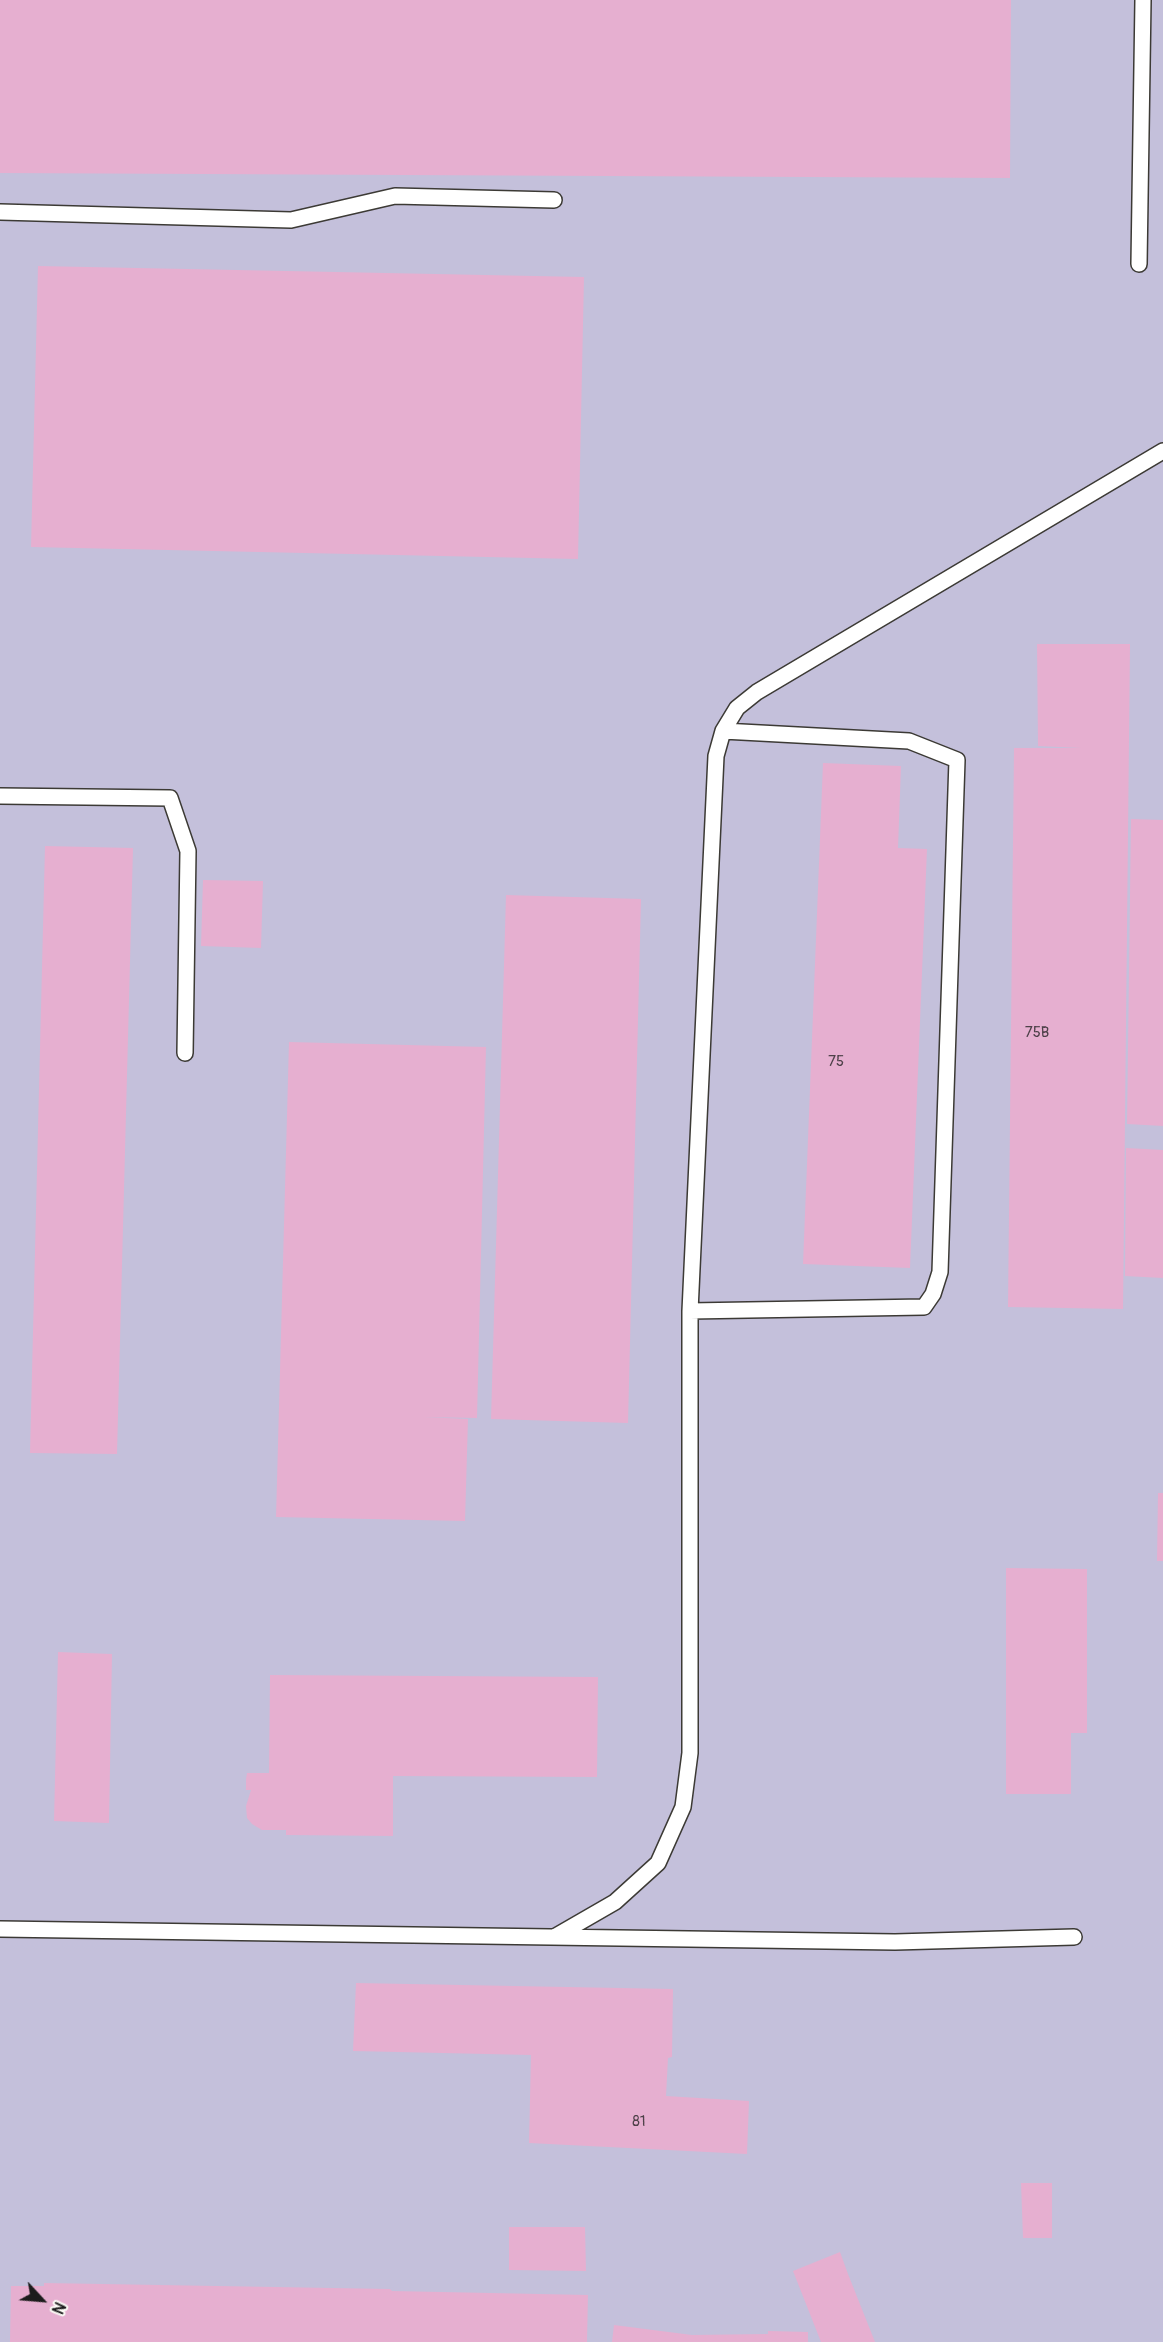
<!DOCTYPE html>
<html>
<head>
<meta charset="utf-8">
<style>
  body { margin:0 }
  #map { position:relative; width:1163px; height:2342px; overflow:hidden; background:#f1e2c5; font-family:Pangolin,sans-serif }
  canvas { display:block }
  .north { position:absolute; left:12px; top:2270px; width:60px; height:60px; -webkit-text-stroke:4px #fdfcf7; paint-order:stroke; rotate:116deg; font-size:16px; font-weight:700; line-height:24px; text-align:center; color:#1c1c1c }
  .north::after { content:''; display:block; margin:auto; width:21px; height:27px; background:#1c1c1c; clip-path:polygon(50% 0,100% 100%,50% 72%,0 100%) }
</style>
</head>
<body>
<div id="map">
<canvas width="1163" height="2342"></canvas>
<div class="north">N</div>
</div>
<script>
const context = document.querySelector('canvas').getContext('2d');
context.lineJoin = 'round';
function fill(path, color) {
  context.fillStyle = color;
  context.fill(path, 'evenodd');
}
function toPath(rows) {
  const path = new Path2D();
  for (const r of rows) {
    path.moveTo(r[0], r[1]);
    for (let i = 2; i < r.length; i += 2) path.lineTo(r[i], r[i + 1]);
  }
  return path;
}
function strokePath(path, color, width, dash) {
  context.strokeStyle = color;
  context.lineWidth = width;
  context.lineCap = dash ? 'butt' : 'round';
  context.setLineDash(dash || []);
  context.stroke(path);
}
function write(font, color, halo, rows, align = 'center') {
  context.font = font + ' Pangolin,sans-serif';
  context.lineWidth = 4.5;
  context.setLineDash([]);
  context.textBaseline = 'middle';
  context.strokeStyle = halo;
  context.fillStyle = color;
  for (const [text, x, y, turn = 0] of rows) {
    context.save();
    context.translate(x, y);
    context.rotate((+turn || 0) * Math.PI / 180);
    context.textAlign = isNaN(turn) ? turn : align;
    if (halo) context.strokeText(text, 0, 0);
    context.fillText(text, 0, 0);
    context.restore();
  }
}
fill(toPath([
  [0,0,1163,0,1163,2342,0,2342]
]), '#c4c0db');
fill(toPath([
  [0,0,1011,0,1010,178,0,173],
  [38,266,584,277,578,559,31,547],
  [1037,644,1130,644,1123,1309,1008,1307,1014,748,1081,748,1038,746],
  [823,763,901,766,898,848,927,849,910,1268,803,1264],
  [1131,819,1163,820,1163,1126,1127,1124],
  [45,846,133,848,117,1454,30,1453],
  [203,880,263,881,261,948,201,946],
  [506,895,641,899,628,1423,491,1419],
  [289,1042,486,1047,477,1418,424,1417,468,1419,465,1521,276,1517],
  [1126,1148,1163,1150,1163,1278,1125,1276],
  [1158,1493,1163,1493,1163,1561,1157,1561],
  [1006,1568,1087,1569,1087,1733,1071,1733,1071,1794,1006,1794],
  [58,1652,112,1654,109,1823,54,1821],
  [270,1675,598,1677,597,1777,393,1776,393,1836,286,1835,286,1830,262,1830,252,1824,247,1818,246,1806,251,1790,246,1790,246,1779,247,1773,269,1773],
  [356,1983,673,1989,672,2057,668,2058,666,2096,749,2101,747,2154,529,2143,531,2055,353,2051],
  [1021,2183,1052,2183,1052,2238,1023,2238],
  [509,2227,585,2227,586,2271,509,2270],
  [840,2252,848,2274,875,2342,821,2342,793,2271],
  [44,2283,390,2289,392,2291,588,2295,587,2342,10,2342,11,2286,44,2286],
  [614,2325,692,2335,768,2334,768,2331,808,2332,808,2342,612,2342]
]), '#e6afd0');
const lane = toPath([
  [0,212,291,220,395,196,554,200],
  [1139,264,1143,0],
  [0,796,170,798,188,851,185,1053],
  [690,1311,924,1307,933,1294,940,1272,957,760,909,741,723,731],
  [0,1929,895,1942,1074,1937],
  [556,1936,615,1902,658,1863,683,1807,690,1753,690,1311,716,756,723,731,737,708,757,692,1163,451]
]);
strokePath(lane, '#3c3a35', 18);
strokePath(lane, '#fff', 15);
write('15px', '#4e4149', null, [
  ["75B",1037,1033],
  ["75",836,1062],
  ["81",639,2122]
]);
</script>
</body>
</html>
